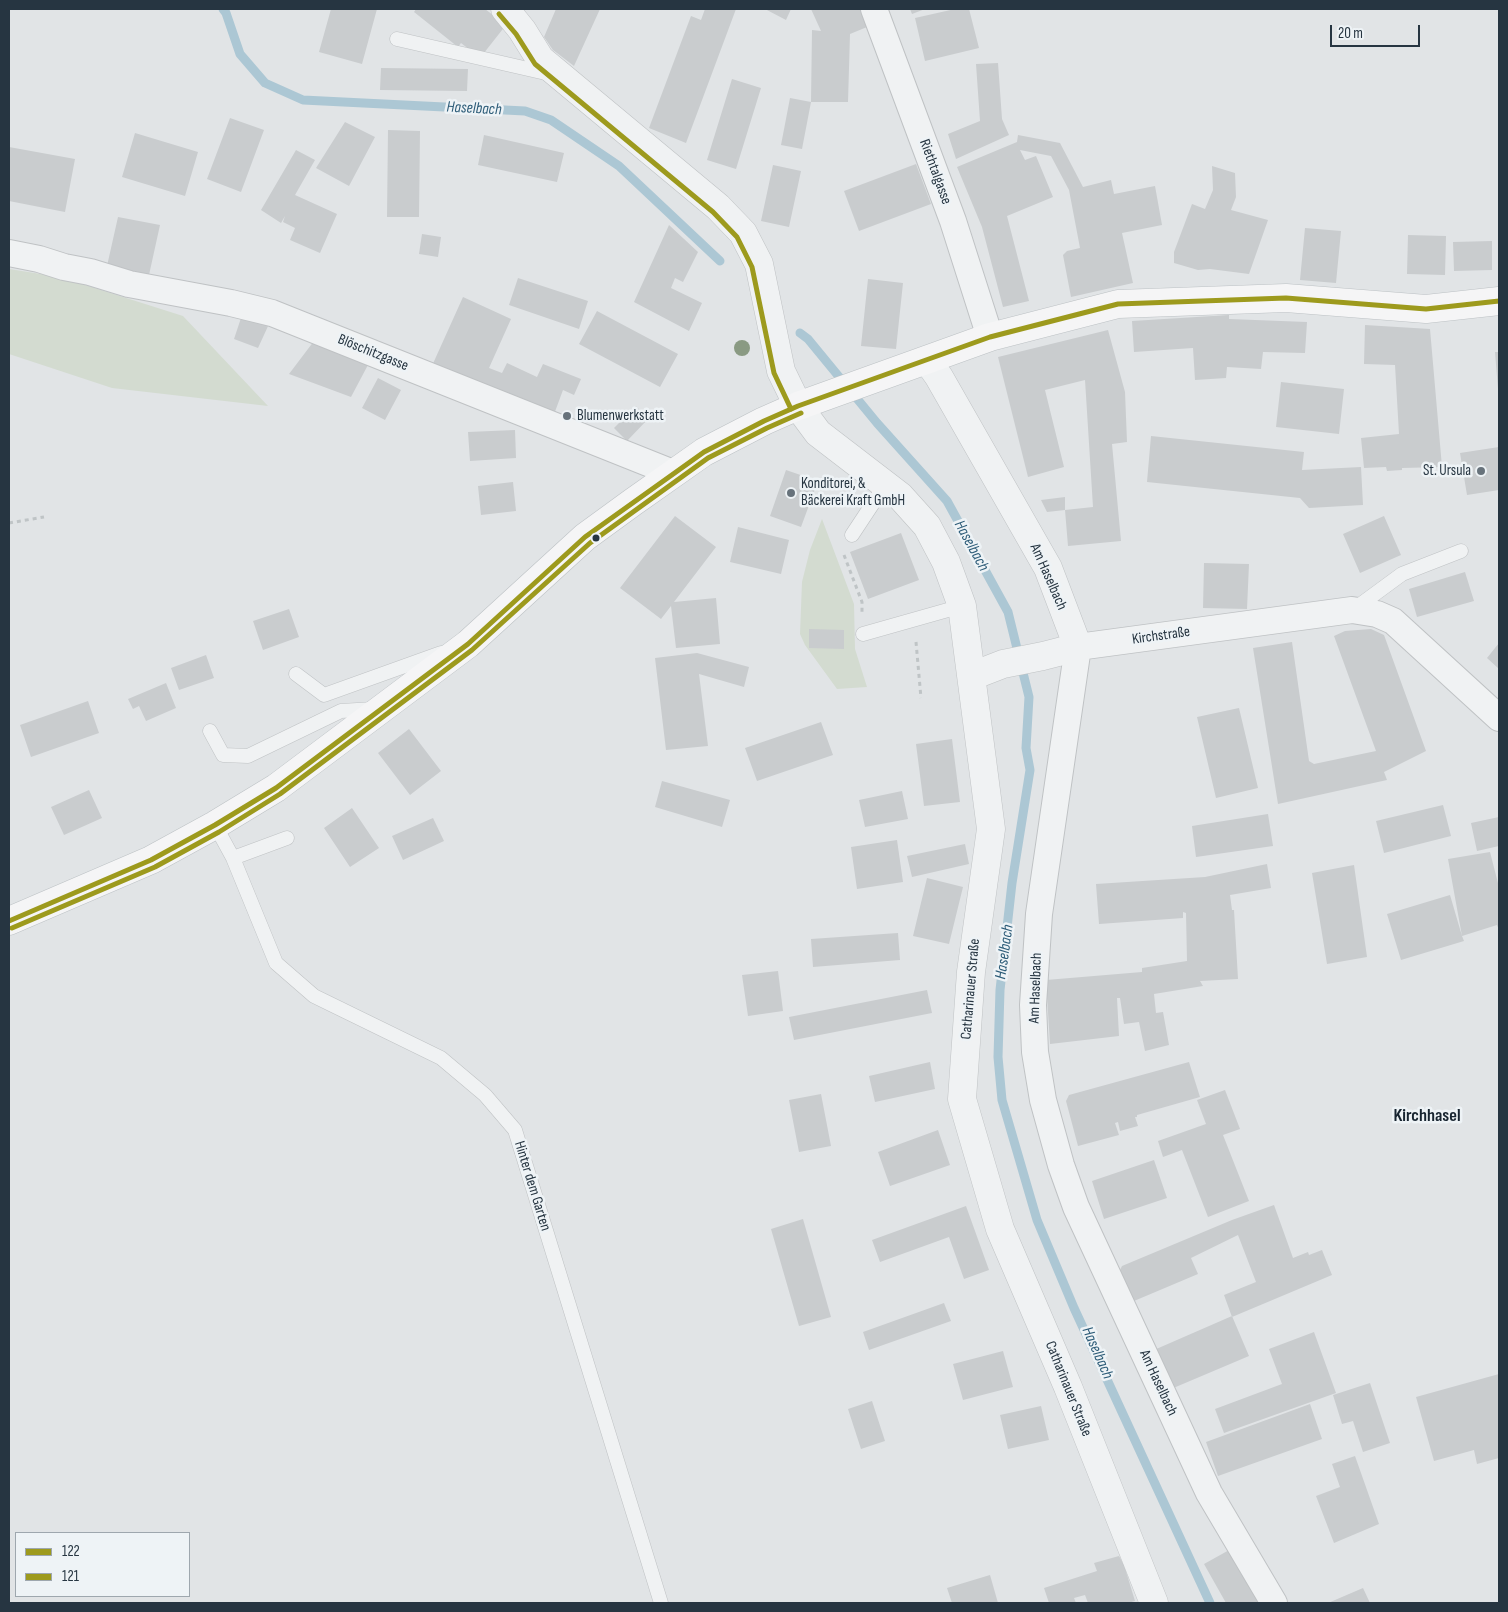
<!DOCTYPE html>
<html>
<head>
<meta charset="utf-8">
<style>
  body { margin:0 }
  #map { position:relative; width:1508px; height:1612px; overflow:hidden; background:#e1e4e6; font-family:"Sofia Sans Condensed",sans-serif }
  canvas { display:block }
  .frame { position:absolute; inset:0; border:10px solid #263541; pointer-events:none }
  .legend { position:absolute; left:15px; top:1532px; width:175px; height:65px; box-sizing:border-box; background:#eef3f6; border:1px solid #9ea7ae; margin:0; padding:6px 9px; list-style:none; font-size:15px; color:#263541 }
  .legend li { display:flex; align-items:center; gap:10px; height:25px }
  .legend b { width:25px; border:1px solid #9ea7ae }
  .scale { position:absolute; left:1330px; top:25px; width:90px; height:22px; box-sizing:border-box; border:2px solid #263541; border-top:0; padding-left:6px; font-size:15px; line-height:18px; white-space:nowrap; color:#263541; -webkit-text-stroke:4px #eef3f6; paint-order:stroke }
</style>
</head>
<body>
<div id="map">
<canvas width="1508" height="1612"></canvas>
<div class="frame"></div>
<ul class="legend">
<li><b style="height:6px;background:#9d9a1d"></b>122</li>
<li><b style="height:6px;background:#9d9a1d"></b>121</li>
</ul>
<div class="scale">20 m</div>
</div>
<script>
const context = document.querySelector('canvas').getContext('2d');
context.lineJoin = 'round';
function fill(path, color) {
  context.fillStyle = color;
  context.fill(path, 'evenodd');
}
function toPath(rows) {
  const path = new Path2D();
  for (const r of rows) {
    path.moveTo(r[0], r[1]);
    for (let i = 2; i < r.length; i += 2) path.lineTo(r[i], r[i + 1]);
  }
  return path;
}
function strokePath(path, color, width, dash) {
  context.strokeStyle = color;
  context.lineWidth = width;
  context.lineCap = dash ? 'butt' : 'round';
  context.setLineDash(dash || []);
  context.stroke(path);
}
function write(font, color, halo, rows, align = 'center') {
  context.font = font + ' "Sofia Sans Condensed",sans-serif';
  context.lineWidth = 5;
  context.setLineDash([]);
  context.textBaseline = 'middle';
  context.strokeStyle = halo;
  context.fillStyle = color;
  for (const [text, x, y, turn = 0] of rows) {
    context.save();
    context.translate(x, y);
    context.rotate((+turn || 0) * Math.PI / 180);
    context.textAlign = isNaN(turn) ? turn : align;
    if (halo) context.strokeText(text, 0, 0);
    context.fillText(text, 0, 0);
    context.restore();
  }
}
fill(toPath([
  [9,269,60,277,183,316,268,406,112,388,9,354],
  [822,519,854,604,855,649,867,687,837,689,805,645,800,634,802,582,810,550]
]), '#d3dbd0');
strokePath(toPath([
  [223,9,226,13,240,54,265,83,303,100,525,111,551,120,619,166,720,261],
  [800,333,808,339,877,423,947,501,1008,612,1029,697,1026,748,1030,770,1012,883,1000,990,998,1057,1002,1100,1037,1220,1074,1308,1210,1603]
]), '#acc7d4', 9);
fill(toPath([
  [331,9,377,9,362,64,319,52],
  [416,9,485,9,506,25,480,58,461,43,458,47,414,12],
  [556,9,600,9,574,66,553,50,544,37],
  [705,9,736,9,686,143,649,128,691,16,701,20],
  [765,9,791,9,786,20],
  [811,9,860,9,867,27,850,34,848,102,811,102,812,30,821,31],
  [910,9,925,9,912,14],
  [955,9,969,9,979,48,925,61,915,18],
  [998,63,1002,119,1009,135,956,159,948,134,980,121,976,64],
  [381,68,468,69,467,91,380,90],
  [732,79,761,88,736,169,707,160],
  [790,98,811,102,802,149,781,145],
  [230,118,264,130,241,192,207,179],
  [345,122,375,137,349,186,316,168],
  [388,130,420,131,419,217,387,217],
  [135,133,198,152,185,196,122,177],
  [484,135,564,153,557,182,478,165],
  [1018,135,1060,143,1083,187,1111,180,1114,194,1155,186,1162,225,1122,233,1133,283,1071,297,1063,255,1067,251,1080,248,1069,190,1051,156,1020,150,1025,160,1036,156,1053,197,1007,216,1029,301,1003,307,982,227,957,167,1017,142],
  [9,147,75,159,65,212,9,201],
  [296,150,315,160,295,195,337,214,320,253,290,240,295,228,283,222,285,216,281,223,261,210],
  [916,164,931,204,859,231,844,191],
  [773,165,801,171,789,227,761,221],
  [1212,166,1235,173,1236,197,1231,210,1268,220,1249,274,1210,269,1198,270,1174,263,1174,252,1192,204,1205,209,1213,190],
  [118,217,160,225,149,275,107,266],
  [669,225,698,252,683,282,675,278,671,288,702,303,689,331,634,302],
  [1305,228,1341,231,1336,283,1300,280],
  [422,234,441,237,438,257,419,254],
  [1408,235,1446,236,1445,275,1407,274],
  [1492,241,1492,270,1454,271,1453,242],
  [518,278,588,301,579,329,509,305],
  [868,279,903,283,896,349,861,346],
  [463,297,511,319,489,368,502,373,507,363,537,377,543,364,581,379,574,395,563,390,553,417,431,368],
  [597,311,678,354,660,387,579,344],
  [242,315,269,324,258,348,234,339],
  [1229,315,1229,319,1307,322,1305,353,1263,352,1261,369,1227,367,1226,378,1195,380,1193,348,1134,352,1132,321],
  [1365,325,1430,329,1442,467,1402,468,1402,470,1387,471,1386,467,1364,468,1361,438,1399,434,1395,365,1364,364],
  [1108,330,1125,392,1127,442,1112,444,1121,541,1068,546,1065,510,1093,507,1085,380,1045,390,1064,467,1028,477,998,357],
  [314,341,369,363,351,397,289,374],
  [1495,352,1499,352,1499,389,1498,389],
  [378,378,401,390,385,420,362,408],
  [1281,382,1344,389,1339,434,1276,427],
  [636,406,648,419,627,441,614,428],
  [515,430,516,458,470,461,468,432],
  [1151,436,1304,452,1302,470,1361,467,1363,505,1309,508,1300,498,1147,482],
  [1499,447,1499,490,1467,495,1460,453],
  [786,470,818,481,801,527,770,516],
  [513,482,516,511,481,515,478,486],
  [1065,497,1065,510,1047,512,1041,500],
  [675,516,716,547,674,602,716,598,720,644,676,648,671,606,661,619,620,588],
  [1384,516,1401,555,1360,573,1343,534],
  [738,527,789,540,781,574,730,562],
  [901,533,919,580,868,599,850,552],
  [1204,563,1249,564,1247,609,1203,608],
  [1465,572,1474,601,1417,617,1409,589],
  [289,609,299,637,263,650,253,621],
  [809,629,844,630,844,649,809,648],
  [1371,629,1384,635,1426,751,1384,772,1387,780,1278,804,1253,648,1292,642,1309,761,1314,764,1376,751,1334,636,1345,631],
  [1499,643,1499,669,1487,658],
  [697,653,749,667,744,687,699,674,708,746,666,750,655,658],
  [206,655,214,678,179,690,171,668],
  [166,683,176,708,146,721,139,706,133,709,128,699],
  [88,701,99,733,31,757,20,725],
  [1239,708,1258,788,1216,798,1197,717],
  [821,722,833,755,757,781,745,748],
  [409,729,441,771,410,795,378,753],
  [952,739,960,802,924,806,916,744],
  [662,781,730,800,722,827,655,807],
  [89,790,102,818,64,835,51,807],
  [902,791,908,819,865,827,859,800],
  [1443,805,1451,836,1384,853,1376,821],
  [352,808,379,848,350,867,324,828],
  [1268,814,1273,846,1196,857,1192,826],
  [1499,817,1499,846,1477,851,1471,823],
  [433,818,444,841,403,860,392,836],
  [897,840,903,882,857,889,851,847],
  [965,844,969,864,912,877,907,856],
  [1490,852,1499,887,1499,930,1497,925,1462,936,1464,941,1401,960,1387,914,1450,895,1462,936,1448,859],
  [1267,864,1271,888,1230,895,1232,910,1234,910,1238,979,1200,981,1203,986,1154,994,1156,1013,1163,1012,1169,1045,1145,1051,1139,1022,1124,1024,1120,998,1117,998,1119,1036,1050,1044,1046,980,1142,972,1142,968,1187,961,1186,913,1183,912,1183,918,1099,924,1096,884,1205,877],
  [1354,865,1367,957,1327,964,1312,873],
  [927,878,963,887,949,944,913,936],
  [898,933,900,960,813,967,811,939],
  [778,971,783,1011,748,1016,742,975],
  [927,990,932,1013,794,1040,789,1017],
  [930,1062,935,1089,875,1102,869,1076],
  [1189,1062,1200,1097,1137,1115,1137,1117,1135,1117,1138,1126,1120,1131,1118,1122,1115,1123,1119,1135,1078,1146,1066,1101,1069,1095],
  [1225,1090,1240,1129,1223,1135,1249,1201,1208,1217,1182,1150,1163,1157,1158,1141,1206,1124,1197,1100],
  [821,1094,831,1146,799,1152,789,1100],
  [938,1130,950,1165,890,1186,878,1152],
  [1154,1160,1167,1198,1104,1219,1092,1181],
  [1274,1205,1293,1258,1308,1252,1309,1255,1322,1250,1332,1275,1232,1317,1224,1295,1256,1282,1238,1235,1191,1258,1198,1274,1134,1301,1120,1270,1122,1266,1232,1220],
  [966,1206,989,1270,964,1279,949,1237,880,1262,872,1240],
  [803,1219,831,1317,799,1326,771,1229],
  [944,1303,951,1321,869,1350,863,1332],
  [1232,1316,1249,1356,1171,1389,1154,1350],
  [1314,1332,1336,1393,1224,1433,1215,1409,1282,1384,1269,1349],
  [1003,1351,1013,1387,963,1400,953,1364],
  [1499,1374,1499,1458,1477,1464,1474,1450,1434,1461,1416,1397],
  [1370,1383,1390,1443,1363,1452,1353,1421,1342,1424,1333,1395],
  [872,1401,885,1441,861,1449,848,1409],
  [1310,1404,1322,1439,1218,1476,1206,1442],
  [1041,1406,1049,1440,1008,1449,1000,1415],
  [1355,1456,1379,1524,1334,1543,1316,1496,1340,1487,1332,1464],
  [1231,1549,1262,1603,1226,1603,1204,1564],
  [1119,1556,1124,1565,1135,1601,1128,1603,1088,1603,1085,1595,1074,1598,1076,1603,1049,1603,1044,1588,1097,1571,1094,1563],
  [990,1575,998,1603,952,1603,947,1588],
  [1363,1588,1370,1603,1328,1603]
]), '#c9ccce');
const service = toPath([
  [397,39,550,74],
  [852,535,885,485],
  [1353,610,1402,574,1461,551],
  [863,634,962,606],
  [296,674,324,695,441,653],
  [210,731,223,755,248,756,341,711,374,709],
  [215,825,233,858,287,838],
  [233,858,276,963,314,996,441,1058,485,1095,515,1130,661,1603]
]);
const minor = toPath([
  [874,9,953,221,990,337],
  [9,253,39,259,64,267,90,272,129,284,231,303,272,313,673,473],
  [1274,1603,1209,1493,1076,1207,1061,1165,1043,1100,1035,1052,1033,1005,1039,914,1078,647,1352,610,1377,614,1393,621,1499,718]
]);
const tertiary = toPath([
  [505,9,522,30,540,59,718,207,743,233,759,264,781,371,798,406,818,433,900,496,927,526,946,562,962,606,991,829,971,972,962,1099,1000,1229,1068,1387,1154,1603],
  [927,360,939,377,1048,568,1078,647,1043,656,1003,664,972,676]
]);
const primary = toPath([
  [9,921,151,860,215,825,276,788,468,644,585,537,633,502,704,452,764,421,798,406,990,337,1118,304,1286,298,1426,309,1499,301]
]);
strokePath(service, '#bfc2c4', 15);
strokePath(minor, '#bfc2c4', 28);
strokePath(tertiary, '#bfc2c4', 29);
strokePath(primary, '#bcc1c4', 29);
strokePath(toPath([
  [9,523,44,517],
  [844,555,862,602,862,612],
  [916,642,921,698]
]), '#bfc4c6', 3, [4, 4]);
strokePath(service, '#f0f2f3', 14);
strokePath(minor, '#f0f2f3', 26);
strokePath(tertiary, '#f0f2f3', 28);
strokePath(primary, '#f5f5f6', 28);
strokePath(toPath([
  [9,921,151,860,215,825,276,788,468,644,585,537,704,452,764,421,798,406,990,337,1118,304,1286,298,1426,309,1499,301]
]), '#9d9a1d', 5);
strokePath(toPath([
  [499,14,516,34,535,64,713,212,737,237,752,267,774,373,791,409],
  [12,928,155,867,219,832,280,794,472,650,590,543,708,458,767,428,801,413]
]), '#9d9a1d', 5);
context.fillStyle = '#8a9a83';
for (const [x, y] of [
  [742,348]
]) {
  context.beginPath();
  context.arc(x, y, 8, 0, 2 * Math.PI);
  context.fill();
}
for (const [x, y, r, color] of [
  [567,416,5,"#67727b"],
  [1481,471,5,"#67727b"],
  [791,493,5,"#67727b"],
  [596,538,4.5,"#263541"]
]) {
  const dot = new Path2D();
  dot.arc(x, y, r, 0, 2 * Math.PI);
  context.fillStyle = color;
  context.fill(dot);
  strokePath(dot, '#eef3f6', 2);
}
write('15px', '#263541', '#eef3f6', [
  ["Riethtalgasse",935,172,70],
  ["Blöschitzgasse",373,353,22],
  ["Am Haselbach",1048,577,66],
  ["Kirchstraße",1161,636,-8],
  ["Am Haselbach",1036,988,-88],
  ["Catharinauer Straße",971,989,-85],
  ["Hinter dem Garten",532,1186,73],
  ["Am Haselbach",1158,1383,65],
  ["Catharinauer Straße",1068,1389,68]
]);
write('15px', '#263541', '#eef3f6', [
  ["Blumenwerkstatt",577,416],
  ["St. Ursula",1471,471,"right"],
  ["Konditorei, &",801,484],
  ["Bäckerei Kraft GmbH",801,501]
], 'left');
write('italic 16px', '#2d5c78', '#eef3f6', [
  ["Haselbach",474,109,3],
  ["Haselbach",971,546,61],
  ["Haselbach",1005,952,-82],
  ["Haselbach",1097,1353,66]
]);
write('bold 18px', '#182531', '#eef3f6', [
  ["Kirchhasel",1427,1116]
]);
</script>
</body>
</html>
